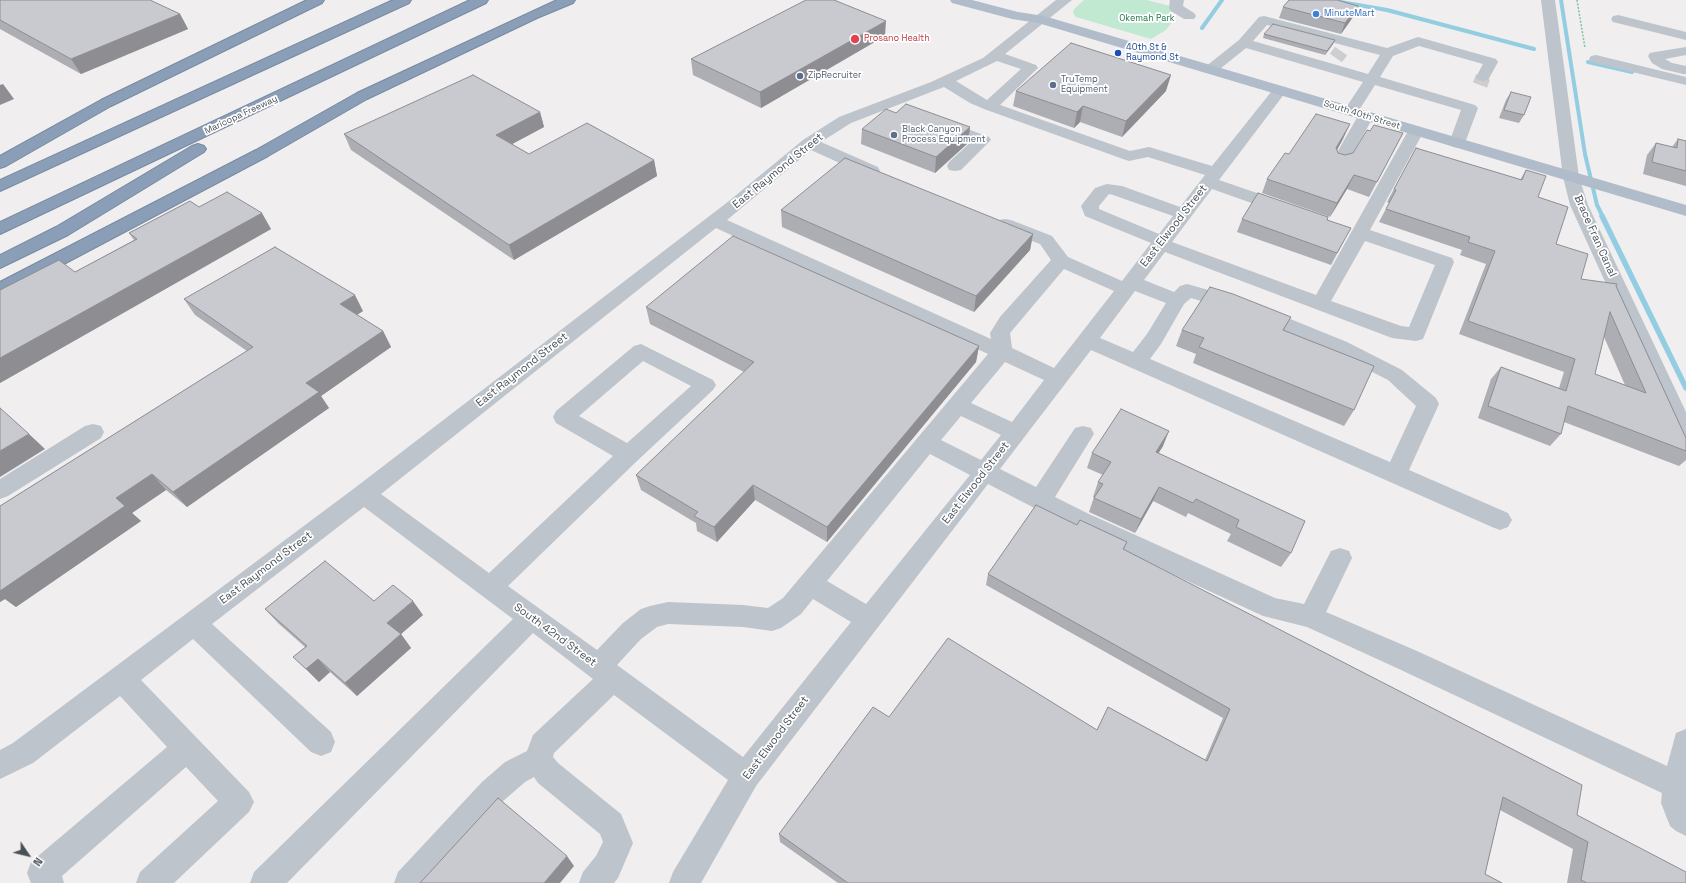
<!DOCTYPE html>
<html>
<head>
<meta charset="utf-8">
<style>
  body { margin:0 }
  #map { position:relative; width:1686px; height:883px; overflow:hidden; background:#f0eeee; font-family:"Space Grotesk",sans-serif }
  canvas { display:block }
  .north { position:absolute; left:8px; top:835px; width:40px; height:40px; -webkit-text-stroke:3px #fff; paint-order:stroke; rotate:125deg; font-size:11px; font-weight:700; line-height:16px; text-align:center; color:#485058 }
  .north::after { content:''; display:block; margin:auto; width:14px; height:18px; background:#485058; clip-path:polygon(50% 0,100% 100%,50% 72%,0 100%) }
</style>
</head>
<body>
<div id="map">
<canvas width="1686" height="883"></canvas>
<div class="north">N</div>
</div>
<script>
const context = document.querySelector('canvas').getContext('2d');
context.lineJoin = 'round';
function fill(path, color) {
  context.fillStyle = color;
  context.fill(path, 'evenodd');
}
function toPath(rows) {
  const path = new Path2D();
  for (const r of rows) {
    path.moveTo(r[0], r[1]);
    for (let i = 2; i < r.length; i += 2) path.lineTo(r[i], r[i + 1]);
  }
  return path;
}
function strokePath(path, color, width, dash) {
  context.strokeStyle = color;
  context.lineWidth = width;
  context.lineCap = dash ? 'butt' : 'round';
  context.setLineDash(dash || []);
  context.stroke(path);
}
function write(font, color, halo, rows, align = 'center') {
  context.font = font + ' "Space Grotesk",sans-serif';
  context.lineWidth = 3.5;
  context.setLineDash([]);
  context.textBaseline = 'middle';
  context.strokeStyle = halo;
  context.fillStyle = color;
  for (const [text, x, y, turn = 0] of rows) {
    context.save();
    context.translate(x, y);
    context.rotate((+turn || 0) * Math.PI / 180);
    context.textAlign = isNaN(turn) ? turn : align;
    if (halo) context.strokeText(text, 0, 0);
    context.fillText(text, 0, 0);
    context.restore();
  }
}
fill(toPath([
  [1084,0,1147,0,1170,6,1175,18,1166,30,1151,39,1076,17,1073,13,1074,9]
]), '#c1e9d2');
strokePath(toPath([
  [1329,0,1387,10,1534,49],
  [1561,0,1585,154,1597,205,1603,217],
  [1202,28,1222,0],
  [1588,62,1632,72]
]), '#93cde1', 4);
strokePath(toPath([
  [1602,216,1686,388]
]), '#93cde1', 5.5);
strokePath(toPath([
  [1336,58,1341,51],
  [1480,85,1483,77]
]), '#ceced0', 15, [15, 8]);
const highway = toPath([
  [307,0,324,0,322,3,111,106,6,166,0,168,0,156,101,100,307,0],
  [393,0,411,0,409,3,0,191,0,180,393,0],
  [470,0,488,0,486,3,0,234,0,222,470,0],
  [557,0,575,0,573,3,537,18,367,99,268,156,7,294,0,296,0,282,256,150,357,93,557,0],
  [198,144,204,146,206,149,204,152,68,235,0,268,0,255,56,227,192,146,198,144]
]);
strokePath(highway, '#768aa2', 2);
strokePath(toPath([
  [1577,0,1585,48]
]), '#7dc2a3', 1.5, [2, 1.5]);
fill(toPath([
  [1056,0,1072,0,1005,54,1036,65,1038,68,1000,105,1130,151,1149,147,1212,166,1275,87,1285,87,1288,90,1285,93,1219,180,1289,204,1292,208,1289,212,1283,213,1277,212,1212,189,1172,242,1316,295,1408,131,1410,128,1416,126,1422,128,1424,131,1370,230,1452,258,1454,262,1423,339,1416,341,1392,338,1165,252,1144,280,1174,292,1180,286,1187,284,1241,299,1347,342,1402,370,1436,398,1439,404,1409,470,1508,513,1512,520,1508,527,1500,530,1492,527,1091,350,1000,469,1036,487,1075,428,1083,426,1091,428,1094,434,1055,497,1089,514,1275,598,1304,604,1331,551,1340,548,1349,551,1352,558,1326,612,1417,651,1667,766,1676,733,1686,729,1686,836,1676,831,1670,826,1661,803,1662,793,1399,669,1307,627,1263,616,1073,528,988,484,756,786,701,883,669,883,673,872,728,780,614,695,554,753,553,757,558,763,621,814,633,843,618,878,614,883,579,883,583,872,596,856,603,842,600,834,538,783,534,777,525,782,502,802,430,883,394,883,398,872,482,782,505,762,527,751,533,735,593,679,533,633,287,883,250,883,254,872,513,619,364,507,212,624,331,732,335,742,331,752,321,756,311,752,193,639,141,680,249,792,254,802,249,812,174,883,136,883,140,872,218,801,186,767,62,876,64,883,31,883,27,873,31,862,167,747,120,696,33,763,0,779,0,750,13,743,356,487,729,201,803,140,839,117,931,82,983,58,1056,0],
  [997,61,1021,69,987,100,956,81,997,61],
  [944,87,970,103,984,109,1123,159,1129,161,1148,157,1205,175,1180,207,1122,186,1107,184,1095,188,1084,202,1081,206,1085,216,1151,243,1122,281,1068,257,1052,236,1011,220,1005,219,999,220,996,224,999,228,1040,244,1051,260,1000,317,990,333,991,339,727,220,811,150,866,175,872,176,878,175,880,171,878,167,821,142,851,123,944,87],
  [1109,194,1113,195,1173,216,1159,234,1099,209,1099,206,1109,194],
  [716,228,988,354,783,598,768,608,743,605,668,602,650,606,641,609,623,623,597,650,508,586,637,461,713,390,716,385,713,380,641,344,634,346,556,411,553,417,556,423,613,456,489,573,381,494,716,228],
  [1365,241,1435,265,1409,327,1401,326,1331,301,1365,241],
  [1064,269,1114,291,1054,368,1012,348,1010,333,1064,269],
  [1135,291,1166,303,1147,334,1133,352,1100,338,1135,291],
  [1191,298,1227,309,1333,352,1388,380,1416,406,1390,462,1150,359,1161,344,1184,304,1191,298],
  [643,361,691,386,627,443,579,416,643,361],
  [1005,362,1044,380,1012,422,971,403,1005,362],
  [961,416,1001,435,981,460,941,440,961,416],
  [930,454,970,475,866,604,827,581,930,454],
  [813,599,851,622,743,757,617,665,641,639,657,627,668,624,743,627,772,631,781,628,801,614,813,599],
  [1170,0,1184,0,1183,6,1194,13,1196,16,1194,19,1184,19,1171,11,1169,8,1170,0],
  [1541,0,1555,0,1579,177,1588,205,1686,412,1686,443,1678,441,1675,435,1570,205,1563,177,1541,0],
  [1618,15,1686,32,1686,40,1613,22,1611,19,1613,16,1618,15],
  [1264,16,1387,48,1418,37,1496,59,1498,62,1488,80,1483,81,1478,80,1476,77,1483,64,1419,46,1393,56,1380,77,1475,105,1478,108,1465,143,1463,146,1457,148,1451,146,1449,143,1461,110,1375,85,1356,115,1346,115,1343,112,1363,82,1246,48,1215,73,1205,73,1203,70,1205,67,1239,40,1259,17,1264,16],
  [1267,25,1380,55,1368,74,1253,41,1267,25],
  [1686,47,1686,55,1665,59,1672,63,1686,66,1686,74,1683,74,1662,69,1652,63,1648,56,1650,53,1655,52,1686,47],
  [1596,55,1686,77,1686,85,1591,62,1589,59,1591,56,1596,55],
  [1366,111,1371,113,1374,116,1347,163,1345,166,1339,168,1333,166,1331,163,1358,116,1361,113,1366,111],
  [941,119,989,137,991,140,961,170,955,171,949,170,947,166,949,162,972,141,935,127,933,124,935,121,941,119],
  [93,424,101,426,104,432,101,438,8,496,0,499,0,479,85,426,93,424]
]), '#bec4cb');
fill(toPath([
  [950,0,972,0,1018,12,1044,16,1686,205,1686,216,1038,23,1012,19,952,3,950,0]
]), '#b0bcc9');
fill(highway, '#8b9eb7');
fill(toPath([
  [0,0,180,14,188,29,81,74,0,29],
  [1283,7,1353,17,1341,34,1279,18],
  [1264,34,1335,40,1333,44,1325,55,1263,38],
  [885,36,761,108,693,75,691,59],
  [1016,91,1166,91,1122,137,1080,122,1074,128,1013,106],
  [1511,92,1524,115,1519,123,1499,118,1506,100],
  [540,112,544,127,512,144,529,154,654,160,657,176,514,260,351,150,344,134],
  [896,113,970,127,968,143,935,173,861,144,862,129],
  [1370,131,1403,133,1369,197,1347,189,1330,217,1262,193,1267,179,1289,154,1343,139,1337,150,1338,153,1345,155,1353,153],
  [1678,139,1686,141,1686,186,1643,174,1647,155,1656,143,1672,147],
  [1416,148,1520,180,1526,170,1538,197,1556,244,1581,279,1616,286,1686,438,1686,460,1679,466,1564,422,1561,434,1550,446,1478,418,1491,379,1501,367,1559,388,1564,372,1459,334,1486,264,1460,255,1462,250,1379,222,1389,203,1387,202],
  [1604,337,1625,385,1595,374],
  [199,207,271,229,0,383,0,290,75,272,134,240,129,233],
  [781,210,1033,234,1030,250,974,312,782,227],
  [1242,219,1327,220,1344,241,1331,265,1237,232],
  [184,299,363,311,357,315,383,331,391,347,321,396,329,408,187,507,166,490,132,513,141,521,16,607,5,599,0,602,0,506,247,351,195,315],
  [646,307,979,346,976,362,827,542,755,500,717,542,697,531,696,523,641,490,636,475,744,372,650,324],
  [1291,317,1284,330,1354,410,1344,426,1193,363,1196,354,1176,346,1182,330],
  [1163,446,1158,453,1291,553,1281,567,1227,541,1231,534,1188,513,1186,517,1153,501,1135,533,1089,512,1094,497,1093,497,1098,482,1103,475,1087,468,1092,453],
  [1077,525,1127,542,1124,550,1577,815,1686,883,1567,883,1573,849,1500,810,1485,874,1502,883,838,883,780,842,779,834,889,717,1097,730,1108,707,1205,760,1223,718,986,585,988,574],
  [374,601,423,615,401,634,411,648,357,696,330,672,319,682,307,670,293,657,305,647,278,623,265,609]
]), '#adaeb3');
fill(toPath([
  [1358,6,1353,17,1341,34,1345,23],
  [180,14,188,29,81,74,71,59],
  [886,21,885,36,761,108,760,92],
  [1335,40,1333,44,1325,55,1327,51],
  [1171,75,1166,91,1122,137,1126,121],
  [3,84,14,99,0,105,0,85],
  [1083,106,1080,122,1074,128,1077,112],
  [540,112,544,127,501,150,496,135],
  [1350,124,1343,139,1330,162,1336,148],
  [970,127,968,143,935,173,936,157],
  [654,160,657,176,514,260,509,245],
  [1354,175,1347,189,1330,217,1337,203],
  [262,213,271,229,0,383,0,358],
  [1033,234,1030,250,974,312,976,296],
  [355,295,363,311,349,320,340,304],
  [383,331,391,347,321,396,329,408,187,507,173,492,306,383],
  [979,346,976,362,827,542,827,527],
  [1169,431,1163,446,1150,467,1156,452],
  [29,434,45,449,0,477,0,451],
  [152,474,166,490,132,513,141,521,16,607,5,599,0,602,0,591,116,498],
  [753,485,755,500,717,542,714,527],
  [1159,487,1153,501,1135,533,1141,519],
  [413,601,423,615,401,634,411,648,357,696,345,683,387,623],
  [318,659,330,672,319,682,306,669],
  [567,856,574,866,560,883,544,883]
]), '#8d8d92');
const building = toPath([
  [0,0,150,0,180,14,71,59,0,20,0,0],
  [806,0,834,0,886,21,760,92,691,59,806,0],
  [1289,0,1337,0,1358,6,1345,23,1283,7,1289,0],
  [1273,24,1335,40,1327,51,1264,34,1273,24],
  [1071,43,1171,75,1126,121,1083,106,1077,112,1016,91,1071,43],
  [473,75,540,112,496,135,529,154,587,123,654,160,509,245,344,134,473,75],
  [1511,92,1531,97,1524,115,1504,110,1511,92],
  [906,104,970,127,936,157,862,129,886,109,896,113,906,104],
  [1316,114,1350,124,1336,148,1338,153,1345,155,1353,153,1367,130,1370,131,1374,125,1403,133,1377,182,1354,175,1337,203,1267,179,1285,153,1289,154,1316,114],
  [1678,139,1686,141,1686,171,1652,162,1656,143,1677,148,1678,139],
  [1416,148,1522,180,1526,170,1546,176,1538,197,1568,207,1556,244,1588,254,1581,279,1617,284,1616,286,1686,438,1686,451,1568,406,1561,434,1488,406,1501,367,1566,391,1575,359,1468,321,1495,251,1468,242,1470,237,1386,209,1396,190,1394,189,1416,148],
  [1610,312,1646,393,1595,374,1610,312],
  [845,158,1033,234,976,296,781,210,845,158],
  [227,192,262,213,0,358,0,290,59,260,75,272,137,239,129,233,190,201,199,207,227,192],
  [1258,193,1328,217,1327,220,1351,228,1337,253,1242,219,1258,193],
  [733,236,979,346,827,527,753,485,714,527,694,516,698,512,636,475,754,362,646,307,733,236],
  [275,247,355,295,340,304,383,331,306,383,319,392,173,492,152,474,116,498,125,506,0,591,0,506,253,347,184,299,275,247],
  [1210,287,1233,294,1291,317,1283,330,1374,366,1354,410,1199,347,1204,338,1182,330,1210,287],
  [0,408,29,434,0,451,0,408],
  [1121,409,1169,431,1156,452,1305,521,1291,553,1236,527,1239,520,1196,499,1193,503,1159,487,1141,519,1094,498,1103,484,1098,482,1111,462,1092,453,1121,409],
  [1036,505,1077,525,1080,520,1127,542,1123,549,1582,785,1577,815,1686,872,1686,883,1587,883,1581,880,1588,842,1503,797,1485,874,1502,883,848,883,779,834,873,707,889,717,948,638,1097,730,1108,707,1207,761,1230,709,988,574,1036,505],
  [325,561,374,601,393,585,413,601,387,623,401,634,345,683,318,659,306,669,293,657,307,646,265,609,325,561],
  [498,798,567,856,544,883,420,883,498,798]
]);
fill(building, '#c9cad0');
strokePath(building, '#8d8d92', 1);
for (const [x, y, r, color] of [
  [1316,14,4,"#3f7fe0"],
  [855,39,5,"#e0444e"],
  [1118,53,4,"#1a4fb4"],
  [800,76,4,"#5c6f8a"],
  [1053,85,4,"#5c6f8a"],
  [894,135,4,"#5c6f8a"]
]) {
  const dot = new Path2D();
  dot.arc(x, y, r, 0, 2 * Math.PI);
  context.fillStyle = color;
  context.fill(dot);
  strokePath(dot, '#fff', 1.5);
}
write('9px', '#366cbe', '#fff', [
  ["MinuteMart",1324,14]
], 'left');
write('9px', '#22714c', '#fff', [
  ["Okemah Park",1147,19]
]);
write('9px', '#be3a42', '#fff', [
  ["Prosano Health",864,39]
], 'left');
write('9px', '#164399', '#fff', [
  ["40th St &",1126,48],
  ["Raymond St",1126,58]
], 'left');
write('9px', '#4e5e75', '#fff', [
  ["ZipRecruiter",808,76],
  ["TruTemp",1061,80],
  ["Equipment",1061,90],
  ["Black Canyon",902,130],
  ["Process Equipment",902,140]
], 'left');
write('9px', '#485058', '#fff', [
  ["Maricopa Freeway",241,115,-25],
  ["South 40th Street",1362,115,17]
]);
write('11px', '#485058', '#fff', [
  ["East Raymond Street",778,171,-39],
  ["East Elwood Street",1174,226,-52],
  ["Brace Fran Canal",1595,236,66],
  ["East Raymond Street",522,370,-38],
  ["East Elwood Street",976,483,-52],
  ["East Raymond Street",266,568,-37],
  ["South 42nd Street",555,635,36],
  ["East Elwood Street",776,738,-53]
]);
</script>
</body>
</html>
